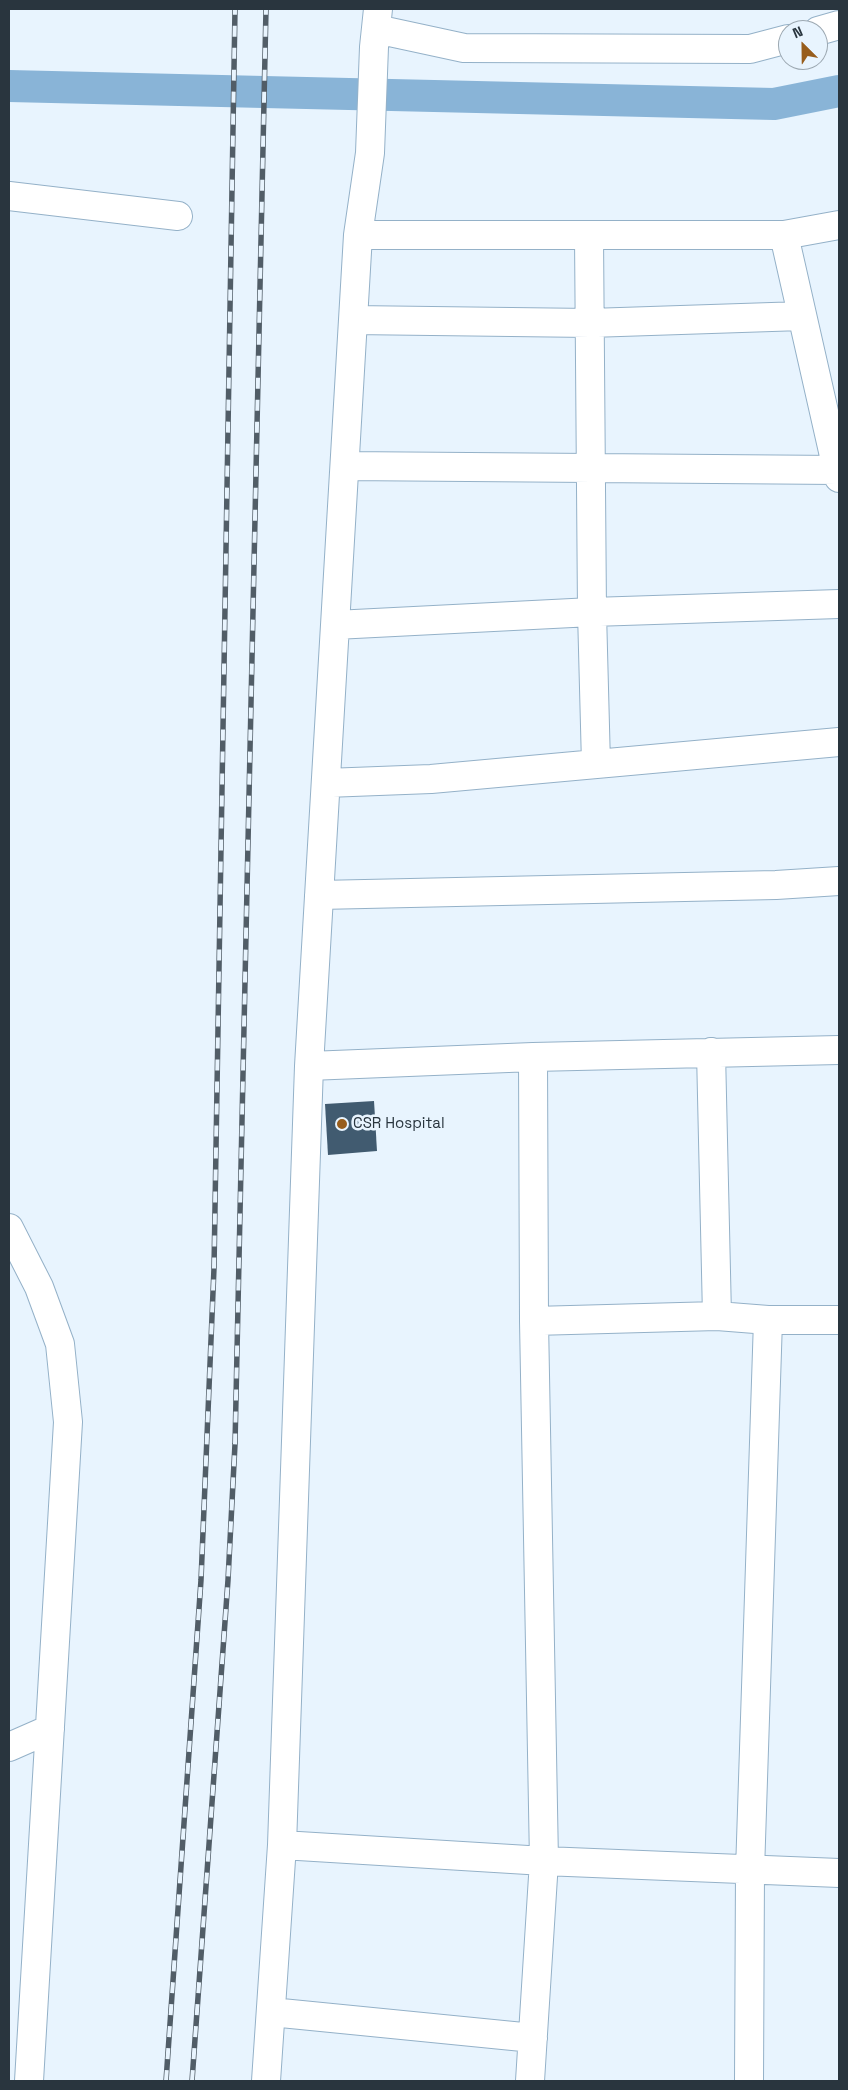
<!DOCTYPE html>
<html>
<head>
<meta charset="utf-8">
<style>
  body { margin:0 }
  #map { position:relative; width:848px; height:2090px; overflow:hidden; background:#e8f4fe; font-family:"Space Grotesk",sans-serif }
  canvas { display:block }
  .frame { position:absolute; inset:0; border:10px solid #29353e; pointer-events:none }
  .north { position:absolute; left:778px; top:20px; width:50px; height:50px; box-sizing:border-box; background:#e8f4fe; border:1px solid #9ca8b1; border-radius:50%; rotate:337deg; font-size:14px; font-weight:700; line-height:20px; text-align:center; color:#29353e }
  .north::after { content:''; display:block; margin:auto; width:18px; height:22px; background:#975d1c; clip-path:polygon(50% 0,100% 100%,50% 72%,0 100%) }
</style>
</head>
<body>
<div id="map">
<canvas width="848" height="2090"></canvas>
<div class="frame"></div>
<div class="north">N</div>
</div>
<script>
const context = document.querySelector('canvas').getContext('2d');
context.lineJoin = 'round';
function toPath(rows) {
  const path = new Path2D();
  for (const r of rows) {
    path.moveTo(r[0], r[1]);
    for (let i = 2; i < r.length; i += 2) path.lineTo(r[i], r[i + 1]);
  }
  return path;
}
function strokePath(path, color, width, dash) {
  context.strokeStyle = color;
  context.lineWidth = width;
  context.lineCap = dash ? 'butt' : 'round';
  context.setLineDash(dash || []);
  context.stroke(path);
}
function fill(path, color) {
  context.fillStyle = color;
  context.fill(path, 'evenodd');
}
function write(font, color, halo, rows, align = 'center') {
  context.font = font + ' "Space Grotesk",sans-serif';
  context.lineWidth = 5;
  context.setLineDash([]);
  context.textBaseline = 'middle';
  context.strokeStyle = halo;
  context.fillStyle = color;
  for (const [text, x, y, turn = 0] of rows) {
    context.save();
    context.translate(x, y);
    context.rotate((+turn || 0) * Math.PI / 180);
    context.textAlign = isNaN(turn) ? turn : align;
    if (halo) context.strokeText(text, 0, 0);
    context.fillText(text, 0, 0);
    context.restore();
  }
}
strokePath(toPath([
  [9,86,774,104,839,91]
]), '#89b4d7', 32);
fill(toPath([
  [374,1101,377,1151,328,1155,325,1104]
]), '#415b70');
const minor = toPath([
  [376,29,464,48,750,49,788,39],
  [818,31,839,25],
  [9,196,178,216],
  [358,235,784,235,839,225],
  [784,235,839,478],
  [589,236,592,612,596,764],
  [353,320,590,323,802,316],
  [345,466,838,470],
  [335,625,592,612,839,604],
  [326,783,431,779,839,742],
  [319,895,776,885,839,881],
  [711,1052,717,1316],
  [309,1066,533,1057,839,1050],
  [9,1228,39,1287,60,1344,68,1422,29,2081],
  [534,1321,717,1316,768,1320,839,1320],
  [9,1747,50,1729],
  [282,1845,544,1861,839,1873],
  [271,2012,533,2038],
  [266,2081,282,1845,309,1066,358,235,370,153,374,47,378,9],
  [530,2081,544,1861,534,1321,533,1057],
  [749,2081,750,1871,768,1320]
]);
strokePath(minor, '#94b1c8', 30);
strokePath(minor, '#fff', 28);
const rail = toPath([
  [166,2081,201,1580,214,1268,235,9],
  [192,2081,228,1580,235,1444,266,9]
]);
strokePath(rail, '#515d67', 5.5);
strokePath(rail, '#e8f4fe', 4, [11]);
for (const [x, y, r, color] of [
  [342,1124,6,"#975d1c"]
]) {
  const dot = new Path2D();
  dot.arc(x, y, r, 0, 2 * Math.PI);
  context.fillStyle = color;
  context.fill(dot);
  strokePath(dot, '#e8f4fe', 2);
}
write('15px', '#29353e', '#e8f4fe', [
  ["CSR Hospital",353,1124]
], 'left');
</script>
</body>
</html>
